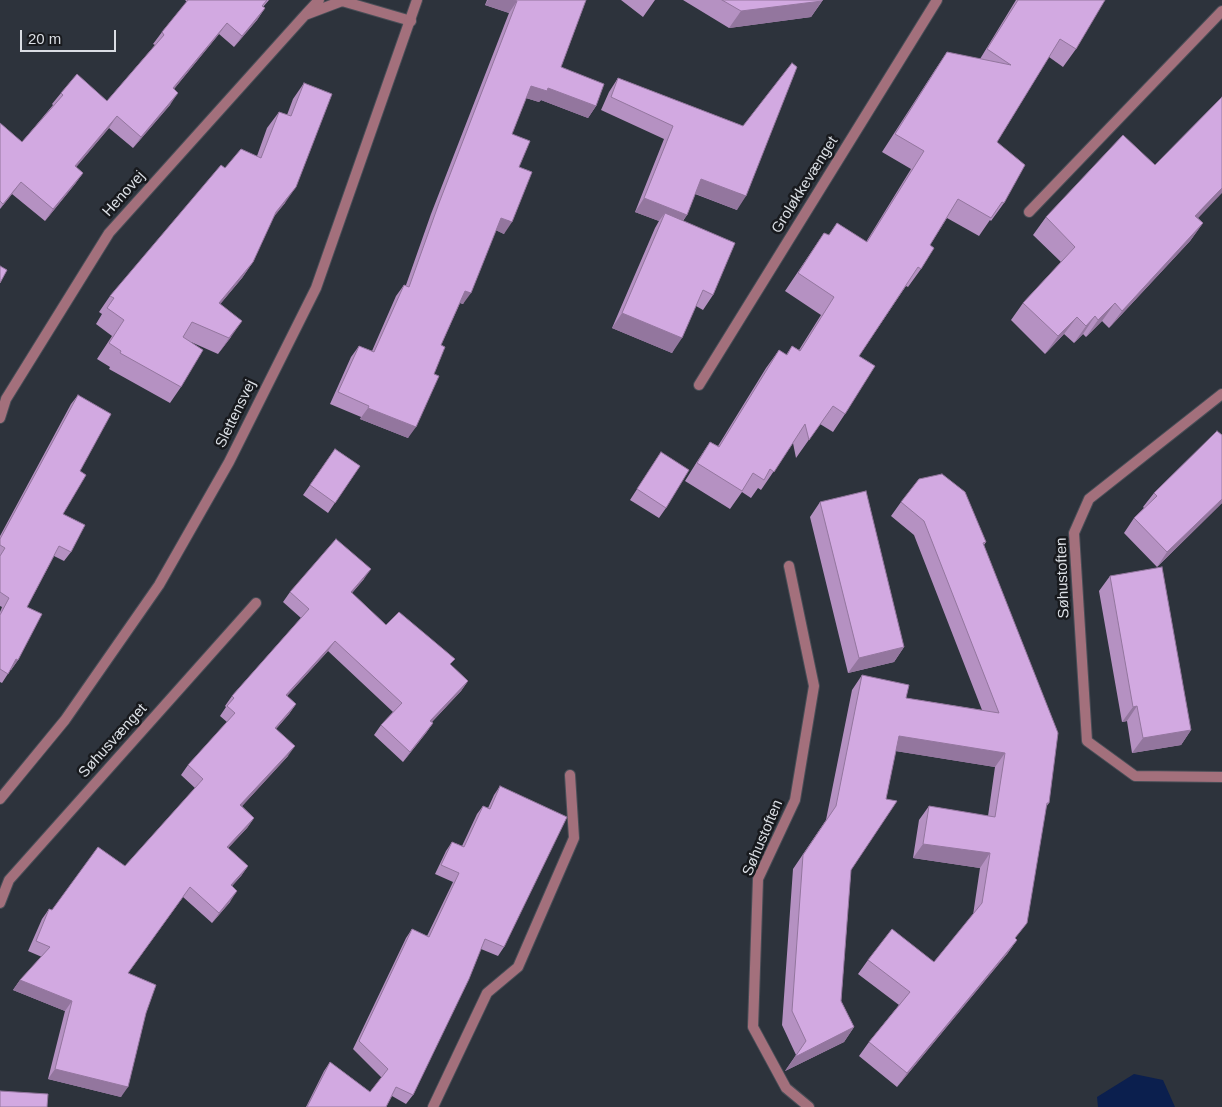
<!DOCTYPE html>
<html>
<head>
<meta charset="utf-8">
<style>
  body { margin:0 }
  #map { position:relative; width:1222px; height:1107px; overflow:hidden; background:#2d333c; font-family:Arial,sans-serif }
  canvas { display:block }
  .scale { position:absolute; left:20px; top:30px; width:96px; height:22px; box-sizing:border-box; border:2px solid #dadee4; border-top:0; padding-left:6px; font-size:15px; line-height:18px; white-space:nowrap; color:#dadee4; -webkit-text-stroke:4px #181a1e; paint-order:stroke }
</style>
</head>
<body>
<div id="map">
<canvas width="1222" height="1107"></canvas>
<div class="scale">20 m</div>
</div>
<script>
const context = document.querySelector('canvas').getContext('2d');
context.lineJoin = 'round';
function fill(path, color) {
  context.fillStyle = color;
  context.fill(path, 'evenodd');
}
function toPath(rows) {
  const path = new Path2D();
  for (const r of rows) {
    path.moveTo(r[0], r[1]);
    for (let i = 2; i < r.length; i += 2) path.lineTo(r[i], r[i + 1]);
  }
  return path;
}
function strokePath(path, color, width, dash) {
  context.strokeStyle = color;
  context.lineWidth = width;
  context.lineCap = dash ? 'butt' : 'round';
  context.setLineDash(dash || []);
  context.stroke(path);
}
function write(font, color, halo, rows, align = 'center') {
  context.font = font + ' Arial,sans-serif';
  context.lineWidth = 5;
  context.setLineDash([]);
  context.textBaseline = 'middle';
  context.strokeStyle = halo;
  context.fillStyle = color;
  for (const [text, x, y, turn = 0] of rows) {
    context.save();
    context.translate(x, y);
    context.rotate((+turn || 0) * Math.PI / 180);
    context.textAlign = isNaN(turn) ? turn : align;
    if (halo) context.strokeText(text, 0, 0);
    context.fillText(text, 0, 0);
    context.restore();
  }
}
fill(toPath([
  [1134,1074,1163,1080,1175,1107,1098,1107,1097,1097]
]), '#0b1f4e');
const minor = toPath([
  [306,14,319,0],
  [1029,212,1222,11],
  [699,385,937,0],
  [1222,394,1089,499,1074,533,1087,741,1135,776,1222,777],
  [0,418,6,399,109,233,305,15,342,1,411,21],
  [789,566,814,686,795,800,758,879,753,1027,786,1088,809,1107],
  [0,903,9,880,256,603],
  [433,1107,487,993,518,967,574,838,570,775]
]);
const tertiary = toPath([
  [0,799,65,720,159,585,229,462,316,288,417,0]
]);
strokePath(minor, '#494e57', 12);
strokePath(tertiary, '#494e57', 12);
strokePath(minor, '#a3707c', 10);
strokePath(tertiary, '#a3707c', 10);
fill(toPath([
  [185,0,269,0,263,7,265,8,257,20,234,47,219,34,174,89,170,105,133,148,109,128,76,167,83,173,75,184,45,221,12,194,0,209,0,123,22,142,53,105,52,104,61,93,107,101,155,45,153,44,162,32,187,2],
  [487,0,586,0,561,67,596,106,588,118,541,100,539,102,526,98,512,134,519,167,504,234,496,230,463,304,460,303,441,345,434,374,408,438,360,419,361,417,330,404,351,357,359,346,372,351,396,296,404,285,406,285,431,214,509,13,485,5],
  [621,0,655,0,643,17],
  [683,0,823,0,811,17,729,28],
  [1016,0,1104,0,1076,49,1063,67,1049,57,997,142,1004,203,991,221,990,220,979,236,947,218,930,245,921,269,908,287,906,286,859,356,845,414,833,432,820,424,796,458,793,443,761,490,758,488,751,498,742,492,730,509,685,481,698,460,710,442,718,446,766,368,779,350,786,355,792,346,799,350,821,315,785,291,824,233,829,235,837,223,866,242,911,169,882,152,935,70,947,52,980,59],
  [618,78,743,126,737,210,695,194,687,215,683,221,713,295,703,310,696,306,672,353,612,328,655,228,659,221,635,212,664,139,601,110,609,92],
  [304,83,285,203,273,217,253,262,242,278,220,304,231,337,218,354,191,342,181,387,170,403,109,369,110,367,97,359,112,336,96,324,102,314,99,312,110,296,225,168,257,156,267,128,279,112,287,115,293,99],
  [1046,217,1198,218,1203,223,1190,241,1109,328,1102,321,1086,337,1083,334,1074,343,1064,334,1045,354,1011,320,1023,303,1061,262,1033,235],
  [78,395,80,471,63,514,71,552,64,561,54,556,27,607,18,660,11,670,11,669,2,683,0,682,0,612,2,607,0,606,0,536,71,404],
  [335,449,360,466,328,513,303,495],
  [661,452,666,508,659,518,630,500],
  [1154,493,1222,503,1157,567,1124,533,1134,518,1144,508,1143,507],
  [820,502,904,647,894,662,848,673,810,517],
  [901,502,986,542,984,545,1049,803,1046,807,1015,939,1017,940,1007,954,897,1087,859,1056,869,1042,899,1005,858,974,868,960,934,962,973,915,980,868,913,858,919,820,929,806,988,816,995,767,896,751,851,870,841,1001,854,1027,844,1042,785,1071,796,1055,782,1025,793,869,826,820,852,690,862,675,906,698,982,710,914,535,891,516],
  [1110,576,1191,730,1181,745,1132,753,1127,721,1122,722,1099,591],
  [364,579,352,593,386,625,451,665,468,681,461,691,432,722,433,723,426,733,403,762,374,735,381,725,393,712,328,651,287,696,296,704,289,714,276,729,288,756,242,806,254,818,247,828,228,848,248,866,241,876,232,886,230,902,212,923,183,897,128,973,146,1013,121,1097,48,1079,65,1011,13,990,20,980,42,957,28,951,42,919,49,909,52,910,125,866,195,788,181,775,188,765,227,722,220,716,226,707,225,706,232,696,301,618,283,602,290,592],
  [500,786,504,947,498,956,481,949,413,1095,406,1104,392,1096,386,1107,306,1107,324,1071,330,1062,370,1092,382,1078,353,1049,406,938,412,929,427,936,453,882,435,874,446,851,452,842,462,846,477,814,483,806,488,808,494,795]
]), '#b591c2');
fill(toPath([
  [488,0,513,0,517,1,509,13,485,5],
  [822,1,811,17,729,28,741,11],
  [265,8,257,20,234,47,242,36],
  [227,23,219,34,165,100,173,88],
  [531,86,548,88,596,106,588,118,541,100,539,102,523,97],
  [178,93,170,105,133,148,141,137],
  [117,116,109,128,67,178,75,166],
  [83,173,75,184,45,221,53,209],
  [701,179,746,196,737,210,691,192],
  [21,182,12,194,0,209,3,204],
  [296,187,285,203,265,228,276,212],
  [1222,188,1222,193,1183,234,1195,216],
  [644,198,687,215,677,228,665,213,659,221,635,212],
  [501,218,512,222,504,234,493,229],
  [1203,223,1190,241,1109,328,1122,311],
  [253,262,242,278,208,319,219,303],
  [465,291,471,293,463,304,457,302],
  [1115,303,1102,321,1086,337,1098,320],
  [622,313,682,338,672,353,612,328],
  [1095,316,1083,334,1074,343,1086,326],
  [1077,317,1064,334,1045,354,1058,336],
  [242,321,231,337,218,354,229,338],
  [368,408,416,427,408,438,360,419],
  [1222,499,1222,503,1157,567,1167,552],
  [371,569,364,579,344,602,351,592],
  [335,641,328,651,279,705,286,695],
  [904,647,894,662,848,673,859,658],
  [16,659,18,660,11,670,9,669],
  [468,681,461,691,423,731,430,721],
  [296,704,289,714,268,738,275,728],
  [1137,706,1127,721,1122,722,1133,707],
  [433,723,426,733,403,762,410,752],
  [1191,730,1181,745,1132,753,1143,738],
  [899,736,1005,753,995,767,889,750],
  [295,746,288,756,233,816,240,805],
  [254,818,247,828,220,857,227,847],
  [923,844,990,853,980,868,913,858],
  [248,866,241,876,224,895,231,885],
  [237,891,230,902,212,923,219,913],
  [1017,940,1007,954,897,1087,907,1073],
  [20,980,72,1001,65,1011,13,990],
  [854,1027,844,1042,785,1071,795,1057],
  [55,1069,128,1087,121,1097,48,1079]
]), '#93769e');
const building = toPath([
  [188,0,267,0,262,6,265,8,242,36,227,23,173,88,178,93,141,137,117,116,75,166,83,173,53,209,21,182,3,204,0,201,0,123,22,142,63,95,61,93,77,74,107,101,164,35,162,32,188,0],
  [513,0,586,0,561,67,604,84,596,106,548,88,547,91,531,86,512,134,530,141,519,167,532,172,512,222,501,218,471,293,465,291,441,345,445,347,434,374,439,376,416,427,368,408,369,406,338,392,359,346,374,352,404,285,409,287,439,203,517,1,513,0],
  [722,0,823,0,822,1,741,11,722,0],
  [1018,0,1105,0,1076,49,1060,39,997,142,1025,165,1004,203,1002,202,991,218,958,199,930,245,934,248,921,269,918,267,859,356,875,366,845,414,833,406,809,440,805,424,774,472,770,469,764,480,753,473,742,491,697,463,710,442,719,447,779,350,787,355,792,346,800,351,834,297,798,273,824,233,829,235,837,223,867,242,924,151,895,134,947,52,1011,65,987,49,1018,0],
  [792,63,797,67,746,196,701,179,687,215,644,198,673,126,611,97,618,78,743,126,792,63],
  [304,83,332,94,296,187,276,212,253,262,219,303,242,321,229,338,192,322,183,337,203,350,181,387,120,353,121,351,109,343,124,320,107,308,114,298,110,296,221,165,225,168,241,149,261,158,279,112,291,116,304,83],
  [1222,97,1222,188,1195,216,1203,223,1122,311,1115,303,1098,320,1095,316,1086,326,1077,317,1058,336,1023,303,1075,247,1046,217,1123,135,1155,165,1222,97],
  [665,213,735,243,713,295,703,290,682,338,622,313,665,213],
  [0,266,7,270,0,283,0,266],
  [78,395,111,414,80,471,86,475,63,514,85,525,71,552,59,546,27,607,42,614,18,660,16,659,8,674,0,669,0,615,9,598,0,592,0,556,5,548,0,545,0,539,78,395],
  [1217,431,1222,435,1222,499,1167,552,1134,518,1157,496,1154,493,1217,431],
  [335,449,360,466,335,503,310,485,335,449],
  [661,452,689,470,666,508,637,489,661,452],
  [942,474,965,492,986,542,983,543,1058,733,1049,803,1047,803,1027,923,1015,938,1017,940,907,1073,869,1042,910,992,868,960,892,929,934,962,982,903,990,853,923,844,929,806,995,817,1005,753,899,736,886,799,897,801,851,870,841,1001,854,1027,795,1057,806,1041,792,1011,803,855,836,806,862,675,909,685,906,698,999,713,924,521,901,502,919,479,942,474],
  [866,491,904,647,859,658,820,502,866,491],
  [336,539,371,569,351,592,386,625,399,612,455,659,450,664,468,681,430,721,433,723,410,752,381,725,402,703,335,641,286,695,296,704,275,728,295,746,240,805,254,818,227,847,248,866,231,885,237,891,219,913,190,887,128,973,156,985,146,1013,128,1087,55,1069,72,1001,20,980,50,947,36,941,49,909,52,910,98,847,125,866,203,779,188,765,235,713,227,706,234,698,232,696,309,609,290,592,336,539],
  [1162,567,1191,730,1143,738,1137,706,1133,707,1110,576,1162,567],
  [500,786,567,817,504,947,485,939,469,979,413,1095,396,1087,386,1107,307,1107,330,1062,370,1092,388,1069,359,1041,412,929,429,937,459,873,441,865,452,842,464,847,483,806,490,809,500,786],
  [0,1091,48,1094,47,1107,0,1107,0,1091]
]);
fill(building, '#d2a9e1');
strokePath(building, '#93769e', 1);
write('15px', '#dadee4', '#181a1e', [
  ["Groløkkevænget",805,185,-58],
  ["Henovej",124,194,-48],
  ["Slettensvej",236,414,-64],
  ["Søhustoften",1063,578,-92],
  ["Søhusvænget",113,741,-48],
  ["Søhustoften",763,838,-67]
]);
</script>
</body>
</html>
